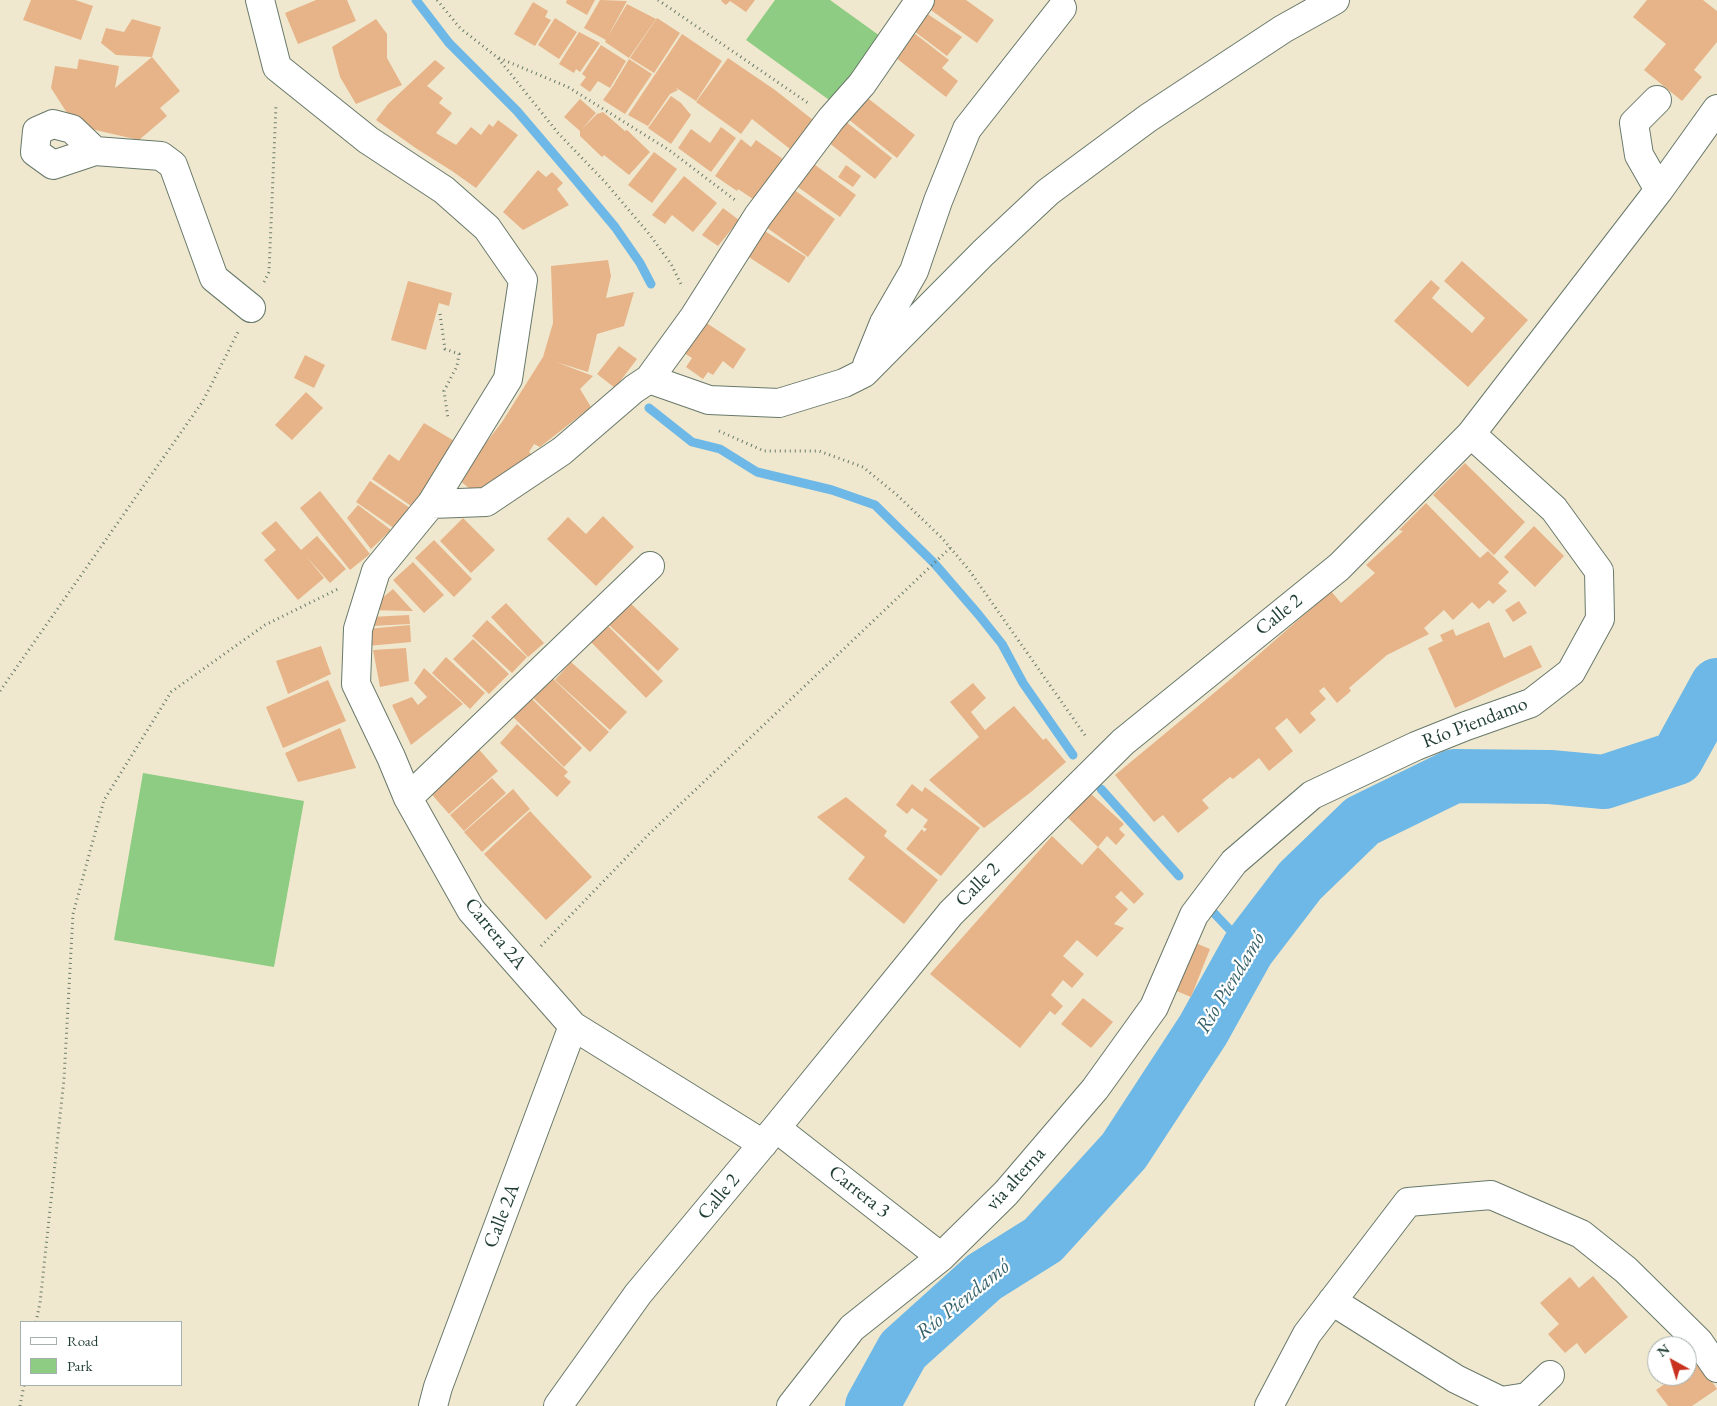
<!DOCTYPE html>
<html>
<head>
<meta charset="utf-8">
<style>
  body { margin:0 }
  #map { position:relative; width:1717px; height:1406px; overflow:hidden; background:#f0e8ce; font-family:"EB Garamond",serif }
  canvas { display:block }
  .legend { position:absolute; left:20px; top:1321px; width:162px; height:65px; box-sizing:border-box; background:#fff; border:1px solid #a5b1ae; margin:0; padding:6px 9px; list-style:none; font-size:15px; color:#1f3d34 }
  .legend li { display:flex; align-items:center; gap:10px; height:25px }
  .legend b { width:25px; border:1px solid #a5b1ae }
  .north { position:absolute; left:1647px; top:1336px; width:50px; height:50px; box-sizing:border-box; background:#fff; border:1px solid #a5b1ae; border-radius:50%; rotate:321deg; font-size:14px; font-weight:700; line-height:20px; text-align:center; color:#1f3d34 }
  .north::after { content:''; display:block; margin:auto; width:18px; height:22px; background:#c8321e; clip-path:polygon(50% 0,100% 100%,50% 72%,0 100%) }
</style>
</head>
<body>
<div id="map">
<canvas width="1717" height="1406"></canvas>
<ul class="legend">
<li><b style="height:6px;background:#fff"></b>Road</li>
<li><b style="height:14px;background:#8dcc82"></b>Park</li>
</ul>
<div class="north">N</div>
</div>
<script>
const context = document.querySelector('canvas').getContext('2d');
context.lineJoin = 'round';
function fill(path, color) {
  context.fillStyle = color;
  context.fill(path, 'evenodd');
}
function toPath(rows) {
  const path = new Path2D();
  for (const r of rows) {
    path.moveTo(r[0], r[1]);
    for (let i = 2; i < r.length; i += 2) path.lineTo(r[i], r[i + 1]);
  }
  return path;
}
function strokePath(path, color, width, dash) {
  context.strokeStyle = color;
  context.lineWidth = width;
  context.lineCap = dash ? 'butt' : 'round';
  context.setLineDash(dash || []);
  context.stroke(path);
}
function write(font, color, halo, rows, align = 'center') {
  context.font = font + ' "EB Garamond",serif';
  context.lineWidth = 4.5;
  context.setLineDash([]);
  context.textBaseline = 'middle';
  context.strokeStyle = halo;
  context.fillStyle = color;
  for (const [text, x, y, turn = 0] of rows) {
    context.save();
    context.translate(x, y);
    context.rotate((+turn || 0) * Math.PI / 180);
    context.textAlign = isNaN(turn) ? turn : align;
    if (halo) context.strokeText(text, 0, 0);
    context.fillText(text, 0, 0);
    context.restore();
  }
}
fill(toPath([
  [775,0,830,0,880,36,832,102,746,40],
  [143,773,304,801,274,967,114,940]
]), '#8dcc82');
strokePath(toPath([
  [416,0,449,43,517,111,575,179,615,227,640,263,651,284],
  [649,408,692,442,720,449,757,472,832,490,875,505,934,563,978,614,1002,644,1023,683,1073,755],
  [1101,789,1179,876],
  [1213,912,1248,949]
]), '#6db8e6', 9);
strokePath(toPath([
  [872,1406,903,1350,984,1277,1043,1240,1124,1151,1203,1030,1248,949,1300,881,1362,821,1454,776,1550,777,1604,782,1677,758,1717,685]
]), '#6db8e6', 54);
fill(toPath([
  [31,0,75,0,93,6,81,40,23,20],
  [316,0,347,0,356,21,298,44,285,13],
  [567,0,595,0,587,15,566,3],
  [600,0,627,1,607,38,627,4,656,19,629,58,605,42,606,40,584,28],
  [722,0,755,0,746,12,730,1,726,5,721,1],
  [934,0,966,0,994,20,977,43,928,8],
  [1647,0,1703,0,1717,11,1717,42,1694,70,1702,77,1682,101,1644,70,1666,44,1633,17],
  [533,2,548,11,545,17,551,20,535,46,514,34],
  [926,13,962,37,947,56,914,31],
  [555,18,577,32,559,59,538,45],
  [657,18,680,33,654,73,630,58],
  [132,19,161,27,152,57,180,91,160,108,167,116,139,140,91,129,69,116,51,88,55,66,77,69,79,59,119,66,115,88,152,57,116,55,101,43,106,28,124,32],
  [376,19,387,34,387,58,402,85,356,104,340,77,332,47],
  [910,30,949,60,942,68,958,81,946,97,891,54],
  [579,32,600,43,580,72,576,69,574,73,559,64],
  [682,34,722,61,696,101,675,87,678,90,670,94,648,126,628,115],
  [601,45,626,61,610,88,598,81,590,92,580,85,586,77,582,74],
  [728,58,775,90,813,120,790,149,752,119,741,134,696,102],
  [629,59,652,74,625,114,603,100,613,86],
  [435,60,445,68,427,86,443,98,439,103,452,113,436,133,456,145,471,127,481,135,489,124,493,127,498,120,518,135,476,188,452,171,417,149,376,120,388,104],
  [671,96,681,103,691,115,671,144,648,128],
  [865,96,915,135,897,158,848,119],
  [580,99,596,113,582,129,597,114,603,112,625,131,627,130,650,152,629,175,604,155,602,157,580,136,580,131,564,117],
  [845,121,892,158,875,179,828,142],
  [721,127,736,138,711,172,678,148,691,129,710,143],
  [741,139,751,147,756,140,787,162,759,203,738,189,737,191,715,176],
  [654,152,677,169,652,203,628,185],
  [811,162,856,195,840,217,795,185],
  [846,165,861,176,853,187,838,177],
  [538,170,546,177,552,172,563,183,557,189,569,205,523,230,503,212],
  [684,176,717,203,693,232,672,215,665,224,652,215],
  [790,187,835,219,808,257,763,225],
  [723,208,739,220,718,246,702,235],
  [760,228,806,257,789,283,744,254],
  [608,260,611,276,606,298,634,292,624,326,597,334,588,372,556,362,593,376,580,389,591,407,540,447,534,444,529,452,533,456,476,494,458,479,502,422,543,357,553,323,551,266],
  [1462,261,1528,320,1468,387,1394,321,1431,280,1440,288,1432,298,1472,333,1485,318,1444,281],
  [408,281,452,293,449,306,439,303,426,350,391,340],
  [705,322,746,349,733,369,723,361,713,375,708,372,703,379,686,367,692,358,684,353],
  [619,346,637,359,615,388,597,374],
  [305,355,325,365,314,388,294,378],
  [306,392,323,408,292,440,275,425],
  [424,423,456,442,414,508,372,479,389,454,399,461],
  [1465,463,1525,522,1494,555,1433,495],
  [370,481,413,510,398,531,356,502],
  [320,491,370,554,350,570,300,508],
  [1426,503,1480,558,1488,551,1509,572,1498,583,1507,591,1493,604,1489,600,1479,609,1472,602,1453,620,1444,610,1424,628,1429,634,1387,655,1349,688,1351,691,1337,703,1324,687,1319,691,1326,699,1310,713,1316,720,1300,734,1287,718,1275,728,1293,751,1269,771,1259,758,1233,779,1230,777,1202,800,1209,808,1178,833,1163,815,1154,822,1115,775,1232,678,1331,591,1341,603,1375,573,1366,565,1403,531,1399,530],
  [358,505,391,530,371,549,347,518],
  [603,516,634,547,596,586,547,539,568,517,586,534],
  [463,518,495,550,471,573,440,541],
  [276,521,301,550,317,536,346,569,330,583,305,555,324,578,298,600,264,560,276,550,261,533],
  [1534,526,1564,556,1535,587,1504,557],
  [434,540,472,579,454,597,415,558],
  [413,562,444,595,424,613,393,580],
  [393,589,413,611,368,610],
  [628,601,679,649,658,671,607,623],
  [1519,601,1527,613,1513,622,1505,610],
  [506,603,544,643,528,657,491,617],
  [409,615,410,624,372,626,371,617],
  [487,620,527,657,512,673,472,636],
  [604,622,663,681,646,698,587,638],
  [1489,622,1504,658,1531,645,1542,667,1455,708,1428,648,1443,641,1440,635,1453,629,1456,636],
  [410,625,411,642,368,646,367,629],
  [473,639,509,674,489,694,453,659],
  [321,646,331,674,288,694,276,661],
  [406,648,409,681,380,687,373,650],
  [446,657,485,693,470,709,432,673],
  [571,662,627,712,610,730,555,680],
  [424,668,463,704,411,745,392,705,412,697,418,705,427,697,414,683],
  [550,676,609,732,590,752,531,696],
  [328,680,346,721,283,748,266,707],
  [973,683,986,698,971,712,985,730,1014,706,1043,740,1046,738,1066,762,1031,792,984,828,929,780,979,737,950,702],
  [529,696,582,748,564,767,511,715],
  [517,724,568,772,564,776,571,782,557,797,500,743],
  [340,728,356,768,298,782,285,753],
  [476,746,498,771,449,814,427,789],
  [492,778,506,793,464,831,450,815],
  [912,784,922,792,925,787,980,828,941,876,906,849,922,829,924,832,927,829,923,827,928,820,912,808,907,814,896,805],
  [513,789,530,809,482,852,464,832],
  [1090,793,1124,824,1119,829,1125,835,1116,845,1107,836,1098,847,1144,894,1134,904,1121,891,1115,897,1128,909,1114,924,1124,928,1097,957,1077,940,1063,956,1084,974,1072,988,1063,980,1051,995,1063,1006,1055,1015,1050,1011,1020,1048,930,974,1052,836,1082,865,1098,847,1067,817],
  [846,797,887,831,884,836,938,880,904,924,848,879,865,857,817,817],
  [530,811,592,877,546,920,484,854],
  [1181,937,1210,949,1191,997,1162,985],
  [1083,998,1113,1022,1091,1048,1061,1024],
  [1593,1276,1628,1317,1585,1354,1577,1343,1565,1353,1548,1334,1559,1324,1540,1303,1570,1277,1579,1288],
  [1698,1361,1717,1389,1692,1406,1668,1406,1656,1390,1676,1376,1687,1376,1687,1369]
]), '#e7b388');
const minor = toPath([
  [260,0,277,67,368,140,444,190,487,228,523,280,508,379,431,504,376,571,358,629,356,684,391,757,408,798,471,910,573,1026,763,1144],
  [1657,100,1634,123,1639,155,1659,190],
  [95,151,53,165,35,152,37,131,53,124,72,129,95,151,161,156,173,165,214,278,251,308],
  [867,365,884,323,914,271,938,201,967,129,1062,8],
  [649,379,709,400,779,403,844,383,864,373,983,253,1048,192,1148,118,1283,29,1335,0],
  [431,504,486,502,562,451,634,389,649,379,694,317,758,216,831,119,862,84,920,0],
  [408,798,650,566],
  [776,1128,941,1257],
  [1332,1301,1456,1379,1501,1401,1527,1397,1550,1375],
  [433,1406,438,1387,573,1026],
  [558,1406,638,1294,776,1128,951,913,1123,742,1339,567,1471,434,1659,190,1717,109],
  [791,1406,852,1328,941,1257,1006,1193,1095,1089,1154,1007,1194,915,1234,862,1312,795,1416,746,1466,726,1531,703,1571,672,1600,619,1599,571,1554,509,1471,434],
  [1269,1406,1307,1334,1408,1202,1491,1195,1581,1234,1626,1270,1699,1342,1717,1368]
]);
strokePath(minor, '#68796a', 30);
strokePath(toPath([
  [437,0,460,28,498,58,558,133,605,182,650,235,671,264,681,284],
  [658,0,808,103],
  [499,58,568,87,669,150,735,200],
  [264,282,269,272,276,105],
  [440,314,445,349,459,354,457,366,444,391,448,419],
  [719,431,764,451,819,451,863,467,897,495,942,538,969,570,1087,738],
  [0,691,203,401,238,332],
  [541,946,650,833,950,548],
  [36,1322,40,1303,64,1079,73,914,104,800,171,692,265,625,340,588],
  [20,1406,24,1385]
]), '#68796a', 3, [1, 4]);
strokePath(minor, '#fff', 28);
write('20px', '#1f3d34', '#fff', [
  ["Calle 2",1279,615,-39],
  ["Río Piendamo",1475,723,-21],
  ["Calle 2",978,885,-45],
  ["Carrera 2A",495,934,51],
  ["via alterna",1016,1179,-48],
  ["Carrera 3",859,1192,38],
  ["Calle 2",719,1197,-50],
  ["Calle 2A",502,1216,-69]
]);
write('italic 21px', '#366269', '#fff', [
  ["Río Piendamó",1231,983,-59],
  ["Río Piendamó",963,1300,-39]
]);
</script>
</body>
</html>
